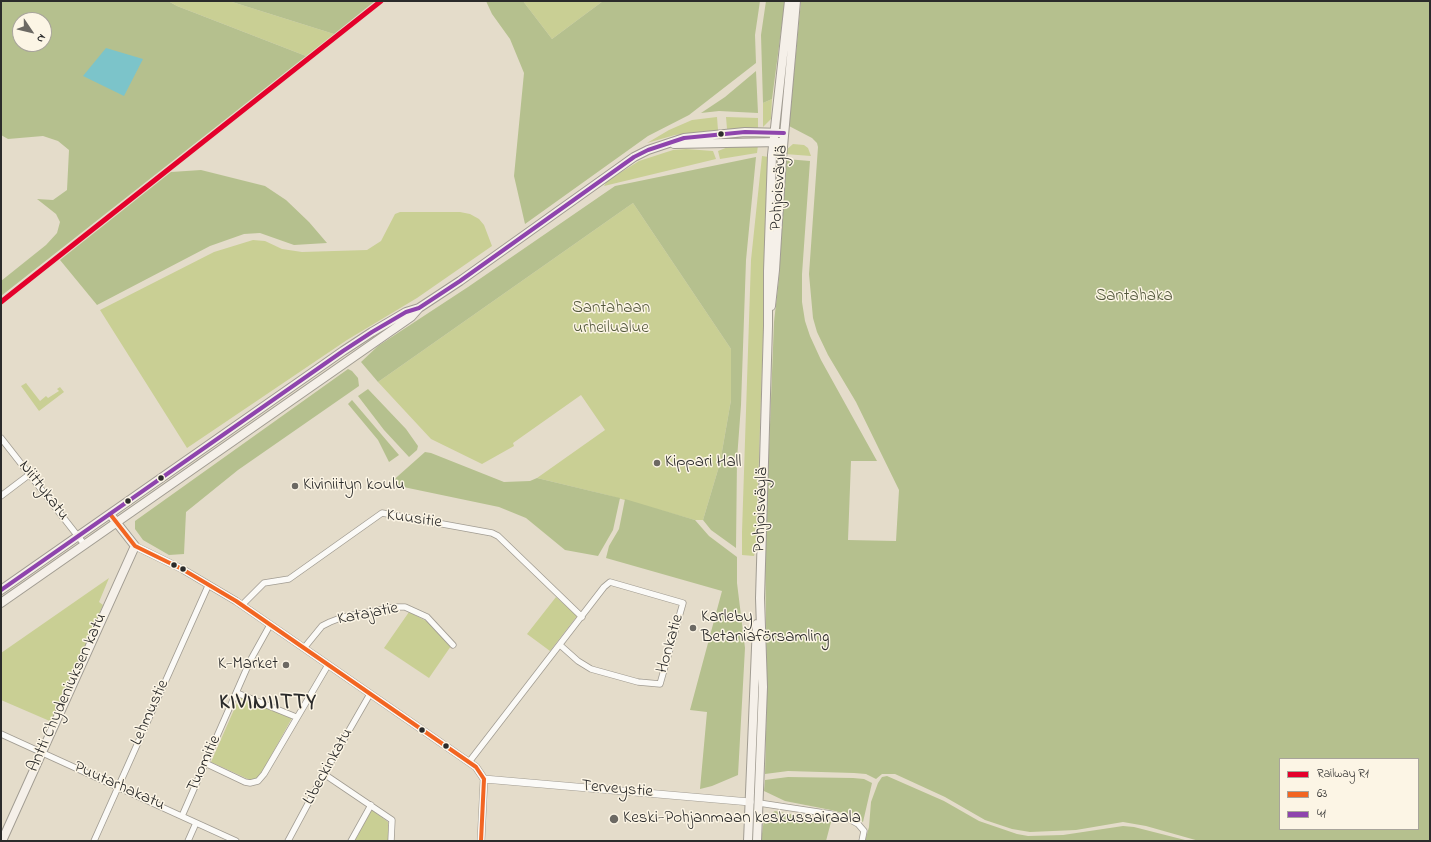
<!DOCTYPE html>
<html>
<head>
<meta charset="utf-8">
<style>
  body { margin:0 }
  #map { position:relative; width:1431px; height:842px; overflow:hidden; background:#e4dcca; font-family:"Indie Flower",sans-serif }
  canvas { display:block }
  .frame { position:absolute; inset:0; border:2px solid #2b2b2b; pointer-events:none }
  .legend { position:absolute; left:1279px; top:758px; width:140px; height:72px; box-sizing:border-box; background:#fcf5e5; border:1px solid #a8a49b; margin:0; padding:5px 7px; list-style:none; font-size:12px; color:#2b2b2b }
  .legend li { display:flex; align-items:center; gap:8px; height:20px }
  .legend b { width:20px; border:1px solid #a8a49b }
  .north { position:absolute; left:12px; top:12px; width:40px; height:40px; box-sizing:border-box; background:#fcf5e5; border:1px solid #a8a49b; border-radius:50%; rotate:125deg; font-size:11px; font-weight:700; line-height:16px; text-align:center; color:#2b2b2b }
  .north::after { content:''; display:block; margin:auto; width:14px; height:18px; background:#6c6963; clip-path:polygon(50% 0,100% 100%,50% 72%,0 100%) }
</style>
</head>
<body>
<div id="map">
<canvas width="1431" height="842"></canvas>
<div class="frame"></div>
<ul class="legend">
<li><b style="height:5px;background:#e4002b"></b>Railway R1</li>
<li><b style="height:5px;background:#f26522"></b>63</li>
<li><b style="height:5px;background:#8e44ad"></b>41</li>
</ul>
<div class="north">N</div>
</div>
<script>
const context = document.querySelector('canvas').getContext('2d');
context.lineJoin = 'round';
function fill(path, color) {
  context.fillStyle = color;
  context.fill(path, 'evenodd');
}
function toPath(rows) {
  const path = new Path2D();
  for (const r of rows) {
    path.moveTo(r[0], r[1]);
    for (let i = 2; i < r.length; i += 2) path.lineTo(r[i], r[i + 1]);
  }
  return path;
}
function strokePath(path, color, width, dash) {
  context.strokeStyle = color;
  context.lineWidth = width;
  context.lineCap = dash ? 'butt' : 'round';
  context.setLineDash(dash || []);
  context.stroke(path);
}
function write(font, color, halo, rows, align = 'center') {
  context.font = font + ' "Indie Flower",sans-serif';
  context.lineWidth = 3;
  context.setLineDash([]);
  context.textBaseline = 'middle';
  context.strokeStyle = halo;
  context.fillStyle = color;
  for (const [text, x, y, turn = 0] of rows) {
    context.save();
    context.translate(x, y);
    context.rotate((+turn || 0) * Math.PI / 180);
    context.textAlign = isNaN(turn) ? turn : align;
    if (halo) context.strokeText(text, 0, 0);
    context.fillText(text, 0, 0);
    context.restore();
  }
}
fill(toPath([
  [168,1,229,1,334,34,306,56,177,6],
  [523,1,603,1,552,39],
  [772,99,771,119,763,127,763,103],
  [717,117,718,130,675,135,647,143,669,130,692,120],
  [726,117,758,118,758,129,727,129],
  [793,144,804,145,808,148,811,156,785,154,786,150],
  [733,145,758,145,757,153,720,159,718,151],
  [686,149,713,151,716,159,604,186,607,181,639,161,673,150],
  [762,156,769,157,756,547,754,556,742,555,742,532,751,260],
  [633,203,731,349,731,400,720,463,703,520,695,520,607,495,537,478,605,430,581,395,513,443,514,446,482,464,431,439,378,382],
  [400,212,460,212,470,214,479,219,484,225,492,246,417,298,347,340,187,448,100,310,214,252,253,240,265,241,282,249,302,252,367,250,381,241,395,214],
  [26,383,40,401,46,396,48,398,59,391,57,389,60,387,64,392,39,411,21,386],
  [109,578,99,602,103,605,52,722,1,700,1,653],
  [556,597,577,616,550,651,527,634],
  [409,612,430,623,451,646,429,678,384,648],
  [240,696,292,718,262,772,257,778,250,780,211,762],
  [372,810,388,822,388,841,353,841]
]), '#c9cf94');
fill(toPath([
  [1,1,168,1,177,6,306,56,1,296,1,281,46,245,57,233,60,222,56,214,37,199,53,200,67,190,69,150,58,141,43,136,8,139,1,135],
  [20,20,44,20,44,44,20,44],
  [229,1,375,1,334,34],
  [486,1,523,1,552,39,603,1,760,1,755,35,756,63,689,115,648,136,525,224,514,176,524,73,510,39,492,14],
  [766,1,785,1,772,99,763,103,761,35],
  [801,1,1430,1,1430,841,1199,841,1146,826,1123,822,1076,830,1030,832,1012,829,985,820,945,797,895,774,882,774,876,779,866,774,854,773,788,771,765,774,767,693,765,553,774,322,779,278,786,159,810,161,802,274,802,302,805,321,810,336,821,360,877,461,851,461,848,540,896,541,899,490,856,402,828,355,817,332,813,318,809,274,818,147,817,143,812,138,789,126],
  [1280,759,1418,759,1418,829,1280,829],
  [756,71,758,113,719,111,701,113,725,97],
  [756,157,746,260,741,405,737,459,736,548,711,530,703,520,720,463,731,400,731,349,633,203,378,382,361,362,378,346,468,287,615,186],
  [201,170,265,186,286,200,309,222,327,243,294,245,260,233,244,234,210,246,97,305,60,260,171,172],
  [348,369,352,371,358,378,359,386,238,470,186,512,184,554,169,555,143,540,135,529,135,521],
  [368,389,406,429,418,446,417,450,409,457,384,430,358,396],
  [352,400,399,455,389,462,378,440,348,404],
  [425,452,431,453,504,482,530,481,537,478,620,498,613,530,598,556,565,550,526,518,499,507,389,484],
  [625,499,695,520,709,536,737,557,737,583,745,648,738,775,712,786,700,789,707,712,690,710,722,591,606,558,609,546,619,529],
  [887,776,944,801,979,821,1017,834,1028,836,1063,835,1123,826,1134,827,1189,841,865,841,869,827,871,802,878,783,882,777],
  [788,777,853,778,864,779,872,783,863,822,850,815,831,810,785,801,764,791,765,780],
  [775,811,831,822,826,841,761,841,764,819]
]), '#b5c08e');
fill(toPath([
  [106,48,143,59,124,96,83,76]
]), '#7cc4ca');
const minor = toPath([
  [1,438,84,544],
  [1,496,30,474],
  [242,605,264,583,289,579,382,513,492,533,498,536,582,617],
  [304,648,322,626,330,622,343,617,395,607,405,607,427,617,453,645],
  [237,693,296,717],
  [1,734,236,841],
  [469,762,604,587,610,582,683,603,660,684,638,682,591,669,578,661,560,645],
  [205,763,245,782,250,783,258,781,264,774,328,665],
  [324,774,392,820,391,841],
  [759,803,831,814,849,819,858,824,864,831,862,841],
  [182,816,250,661,270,625],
  [94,841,208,586],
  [188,841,196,823],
  [288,841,324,774,370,694],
  [351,841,371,805]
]);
const tertiary = toPath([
  [135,546,182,569,236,601,476,767,484,779,481,841],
  [484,779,750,802]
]);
const secondary = toPath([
  [674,144,779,142],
  [771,306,775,270,782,158,796,1],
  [1,590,343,351,372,332,406,312,419,308,460,281,634,157,648,150,684,138,745,132,784,133],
  [1,603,411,317,419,308],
  [2,841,135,546,113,518],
  [748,841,757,624],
  [757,841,763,687,760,598,768,326,768,271,772,155,789,1]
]);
strokePath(minor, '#a19c92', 7);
strokePath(tertiary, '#a19c92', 8);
strokePath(secondary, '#a19c92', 10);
strokePath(minor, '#fbfaf7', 5.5);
strokePath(tertiary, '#fbfaf7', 7);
strokePath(secondary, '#f5f0e9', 8);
strokePath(toPath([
  [110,514,135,546,182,569,236,601,476,767,484,779,481,841]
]), '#f26522', 4);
strokePath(toPath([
  [1,590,343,351,372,332,406,312,419,308,460,281,634,157,648,150,684,138,745,132,784,133]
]), '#8e44ad', 4);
strokePath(toPath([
  [1,302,381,1]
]), '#e4002b', 5);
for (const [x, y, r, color] of [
  [721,134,3.5,"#2b2b2b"],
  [657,463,4,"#6c6963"],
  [161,478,3.5,"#2b2b2b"],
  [295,486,4,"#6c6963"],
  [128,501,3.5,"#2b2b2b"],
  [174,565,3.5,"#2b2b2b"],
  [183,569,3.5,"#2b2b2b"],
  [693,628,4,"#6c6963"],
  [286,665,4,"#6c6963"],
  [422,730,3.5,"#2b2b2b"],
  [446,746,3.5,"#2b2b2b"],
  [614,819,5,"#6c6963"]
]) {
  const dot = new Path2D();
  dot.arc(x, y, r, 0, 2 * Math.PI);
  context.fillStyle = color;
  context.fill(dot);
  strokePath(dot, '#fcf5e5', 1.5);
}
write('17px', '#2b2b2b', '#fcf5e5', [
  ["Pohjoisväylä",780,188,-86],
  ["Niittykatu",43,491,52],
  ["Pohjoisväylä",762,510,-88],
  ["Kuusitie",414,520,8],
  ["Katajatie",368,615,-11],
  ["Honkatie",671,644,-74],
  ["Antti Chydeniuksen katu",68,693,-66],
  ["Lehmustie",151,713,-66],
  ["Tuomitie",205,764,-66],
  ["Libeckinkatu",329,767,-61],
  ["Puutarhakatu",119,787,24],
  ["Terveystie",617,790,5]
]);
write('17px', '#54593d', '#fcf5e5', [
  ["Santahaka",1134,297],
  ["Santahaan",611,309],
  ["urheilualue",611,329]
]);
write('17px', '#2b2b2b', '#fcf5e5', [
  ["Kippari Hall",665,463],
  ["Kiviniityn koulu",303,486],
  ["Karleby",701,618],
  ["Betaniaförsamling",701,638],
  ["K-Market",278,665,"right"],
  ["Keski-Pohjanmaan keskussairaala",623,819]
], 'left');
context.letterSpacing = '1px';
write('bold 21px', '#2b2b2b', '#fcf5e5', [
  ["KIVINIITTY",268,705]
]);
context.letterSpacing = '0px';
</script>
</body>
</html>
